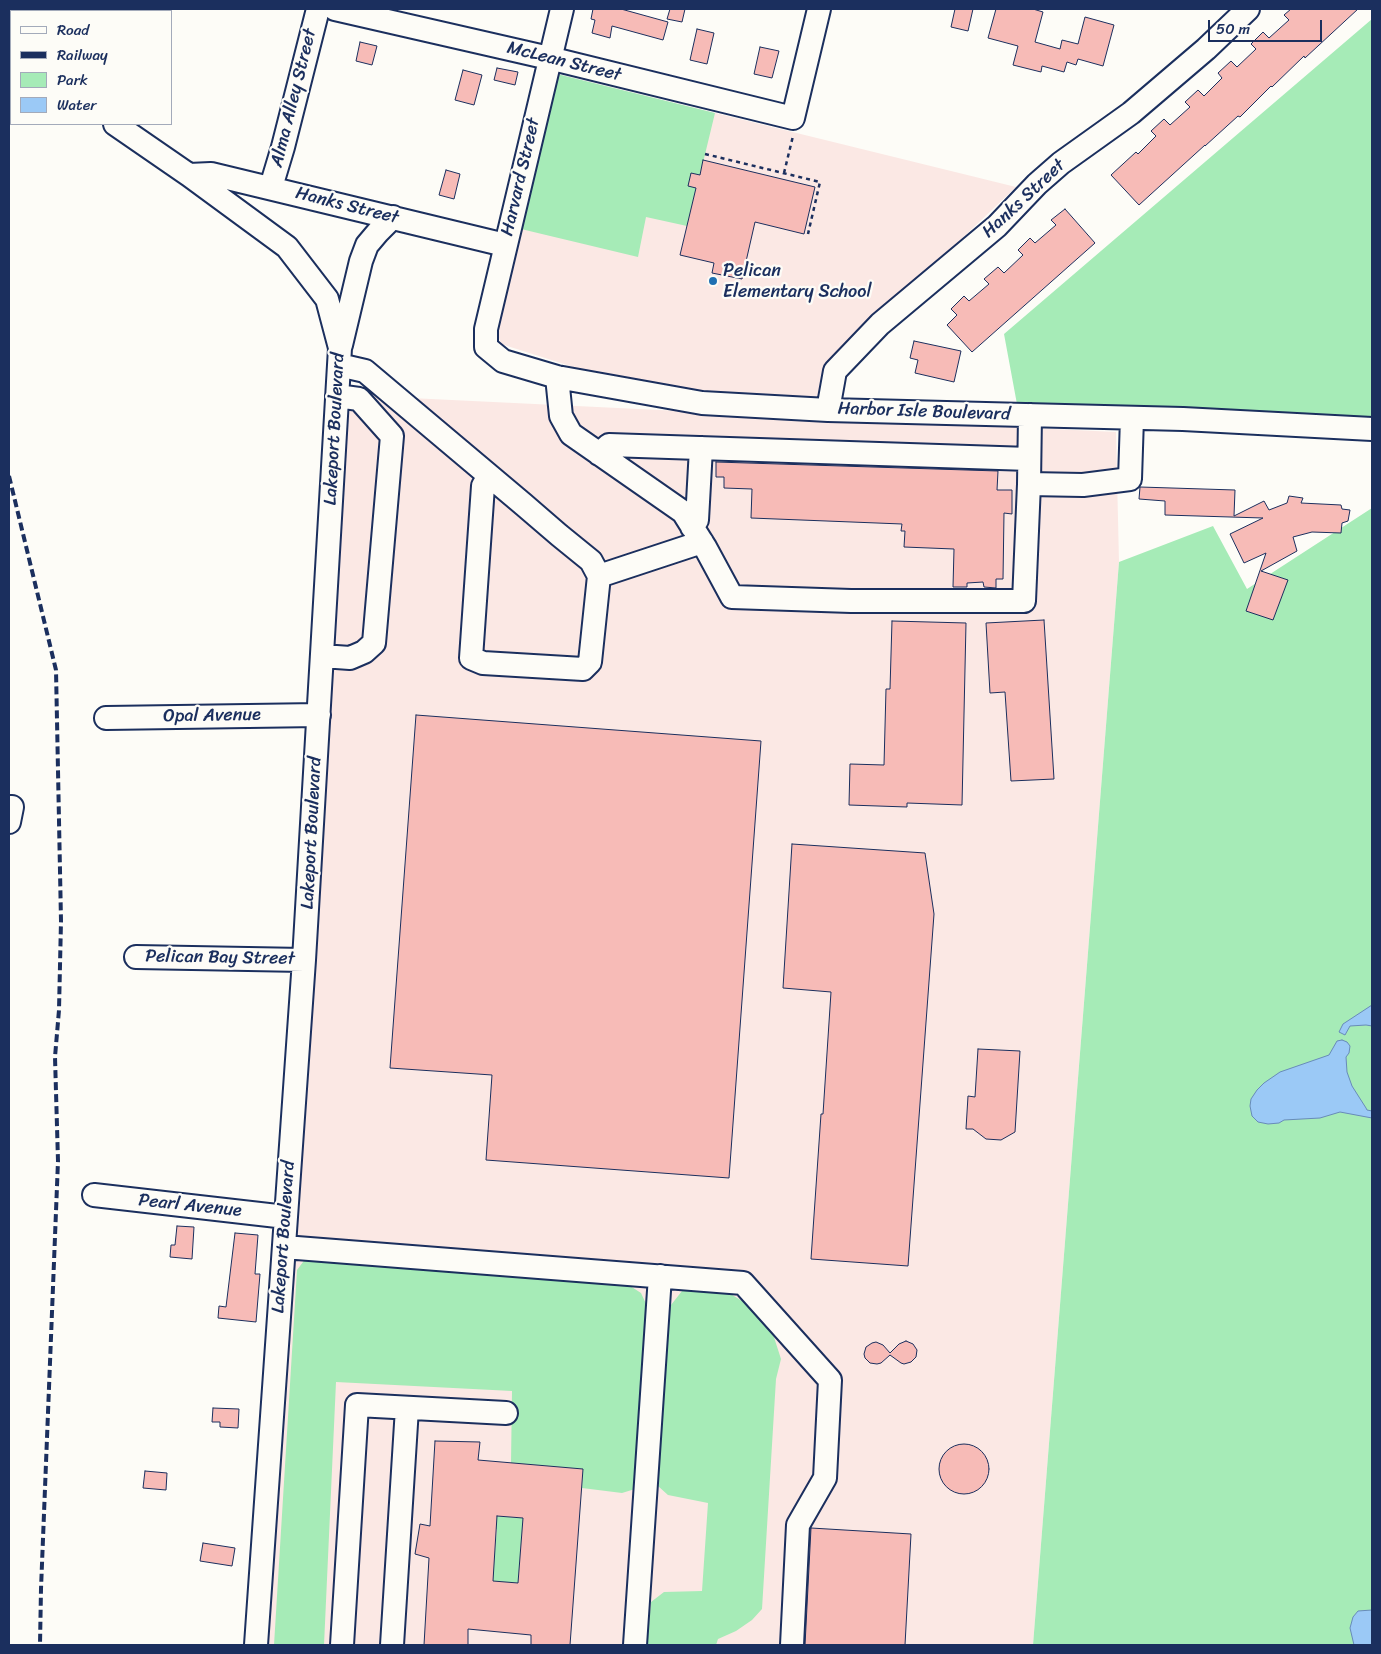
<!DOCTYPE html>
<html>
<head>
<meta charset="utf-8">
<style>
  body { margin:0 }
  #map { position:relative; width:1381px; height:1654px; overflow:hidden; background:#fdfcf7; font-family:Sriracha,sans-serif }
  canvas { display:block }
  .frame { position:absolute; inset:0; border:10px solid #1b2f5e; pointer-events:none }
  .legend { position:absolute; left:10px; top:10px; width:162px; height:115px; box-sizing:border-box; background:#fdfcf7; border:1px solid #a3aaba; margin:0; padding:6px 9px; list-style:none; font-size:15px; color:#1b2f5e }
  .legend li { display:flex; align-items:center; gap:10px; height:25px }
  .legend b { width:25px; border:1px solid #a3aaba }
  .scale { position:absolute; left:1208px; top:20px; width:114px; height:22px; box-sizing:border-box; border:2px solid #1b2f5e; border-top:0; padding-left:6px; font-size:15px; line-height:18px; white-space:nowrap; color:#1b2f5e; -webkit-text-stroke:4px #fdfcf7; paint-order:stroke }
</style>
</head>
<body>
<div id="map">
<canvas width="1381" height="1654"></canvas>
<div class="frame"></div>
<ul class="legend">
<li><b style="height:6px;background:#fdfcf7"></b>Road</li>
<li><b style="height:6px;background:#1b2f5e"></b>Railway</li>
<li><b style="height:14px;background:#a6ebb7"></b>Park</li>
<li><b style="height:14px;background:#9bc9f6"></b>Water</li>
</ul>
<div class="scale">50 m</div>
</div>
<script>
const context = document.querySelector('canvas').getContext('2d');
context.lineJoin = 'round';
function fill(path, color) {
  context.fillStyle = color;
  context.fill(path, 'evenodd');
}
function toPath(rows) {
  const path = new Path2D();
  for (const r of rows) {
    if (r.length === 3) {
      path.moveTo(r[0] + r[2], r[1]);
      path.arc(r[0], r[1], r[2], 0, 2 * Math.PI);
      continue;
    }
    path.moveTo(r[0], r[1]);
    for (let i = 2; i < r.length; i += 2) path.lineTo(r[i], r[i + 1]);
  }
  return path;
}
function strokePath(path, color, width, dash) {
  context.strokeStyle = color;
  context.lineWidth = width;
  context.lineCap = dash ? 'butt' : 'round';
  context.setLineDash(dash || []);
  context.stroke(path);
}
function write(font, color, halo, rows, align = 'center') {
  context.font = font + ' Sriracha,sans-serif';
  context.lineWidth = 4.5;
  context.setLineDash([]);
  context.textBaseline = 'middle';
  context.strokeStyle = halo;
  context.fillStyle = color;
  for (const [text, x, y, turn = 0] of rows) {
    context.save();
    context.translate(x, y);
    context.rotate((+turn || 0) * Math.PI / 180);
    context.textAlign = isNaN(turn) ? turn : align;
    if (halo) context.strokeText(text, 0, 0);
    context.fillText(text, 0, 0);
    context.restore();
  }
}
fill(toPath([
  [557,74,1016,187,828,366,821,399,700,393,586,371,501,344,497,332],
  [348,395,1116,432,1119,562,1033,1645,266,1645]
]), '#fbe8e4');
fill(toPath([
  [1372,19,1372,429,1019,415,1004,334],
  [557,74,715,113,700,175,691,173,696,188,687,226,646,217,638,257,521,229],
  [1372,508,1372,1645,1033,1645,1119,562,1213,526,1247,589],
  [306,1258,627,1284,641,1293,647,1306,635,1467,635,1489,622,1493,582,1488,583,1469,511,1463,512,1391,336,1382,324,1645,274,1645,297,1270],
  [699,1290,729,1293,747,1304,772,1331,781,1359,776,1379,762,1609,752,1620,736,1631,718,1639,716,1645,647,1645,651,1602,664,1592,702,1591,708,1503,668,1495,658,1486,656,1476,668,1315,671,1305,682,1291],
  [479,1515,523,1518,518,1583,471,1580,494,1562,497,1529,478,1527]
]), '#a6ebb7');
const water = toPath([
  [1372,1005,1372,1026,1366,1025,1350,1026,1345,1035,1339,1032,1343,1024,1372,1005],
  [1342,1040,1347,1042,1350,1046,1349,1053,1346,1057,1347,1072,1352,1086,1366,1108,1367,1110,1372,1111,1372,1118,1340,1112,1320,1118,1284,1120,1279,1123,1268,1124,1258,1122,1252,1116,1250,1106,1251,1099,1257,1090,1264,1083,1280,1072,1329,1055,1337,1041,1342,1040],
  [1372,1610,1372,1645,1354,1645,1350,1628,1353,1617,1358,1611,1372,1610]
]);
fill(water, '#9bc9f6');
strokePath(water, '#688bb9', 1);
const building = toPath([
  [593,9,621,9,668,22,663,40,612,26,610,38,592,33,595,20,591,19,593,9],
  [670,9,685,9,682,22,667,19,670,9],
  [955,9,973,9,968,31,951,27,955,9],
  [996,9,1033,9,1043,12,1035,42,1060,49,1062,40,1078,44,1085,17,1114,25,1103,66,1078,59,1076,65,1067,62,1064,72,1042,66,1041,72,1013,65,1018,46,988,38,996,9],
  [1291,9,1358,9,1305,58,1304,56,1272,87,1271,86,1240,117,1238,116,1205,146,1205,145,1139,205,1111,175,1136,152,1138,154,1156,136,1151,131,1164,119,1170,125,1190,107,1185,102,1198,90,1204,96,1222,78,1218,73,1231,61,1237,67,1256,49,1251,44,1263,32,1269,38,1289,20,1284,15,1291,9],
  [697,29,714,33,707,64,690,60,697,29],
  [360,42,377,46,372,65,356,61,360,42],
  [760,47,779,51,772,78,754,74,760,47],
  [497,68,518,72,515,85,494,80,497,68],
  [463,70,482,75,474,105,455,100,463,70],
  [703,160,815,187,804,234,755,222,742,279,712,273,714,263,680,255,696,188,688,186,691,173,700,175,703,160],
  [446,170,460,174,454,199,439,195,446,170],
  [1065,209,1095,243,972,352,947,325,957,315,951,309,964,296,969,301,989,284,984,279,998,267,1004,273,1023,255,1018,250,1030,238,1035,243,1056,225,1051,220,1065,209],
  [914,341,961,351,954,382,915,373,918,360,910,358,914,341],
  [716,462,998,471,997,490,1012,490,1012,514,1004,513,1003,579,996,579,996,588,984,587,983,582,967,583,967,587,953,587,954,549,904,547,905,531,901,531,902,524,751,518,752,489,724,488,724,477,716,477,716,462],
  [1140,487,1235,490,1234,516,1264,501,1269,510,1287,503,1289,496,1303,498,1301,503,1341,505,1342,509,1350,510,1348,521,1342,523,1341,533,1312,532,1293,537,1297,551,1261,571,1288,580,1273,620,1246,611,1266,553,1244,563,1230,534,1263,518,1165,515,1165,501,1139,499,1140,487],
  [1044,620,1054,779,1011,781,1005,692,990,693,986,623,1044,620],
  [892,621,966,623,962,805,907,803,907,807,849,805,850,764,884,765,886,689,890,689,892,621],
  [416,715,761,741,729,1178,486,1160,492,1075,390,1068,416,715],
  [792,844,925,853,934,914,908,1266,811,1259,821,1114,823,1114,831,992,783,988,792,844],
  [978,1049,1020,1051,1015,1132,1001,1140,986,1139,973,1129,966,1129,968,1096,975,1097,978,1049],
  [177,1226,194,1227,192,1259,170,1257,171,1245,175,1245,177,1226],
  [235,1233,258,1235,255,1274,260,1274,256,1322,218,1318,219,1306,226,1307,235,1233],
  [906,1341,913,1344,917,1350,916,1357,911,1362,904,1364,901,1363,890,1355,881,1363,877,1364,870,1363,865,1358,864,1354,866,1347,872,1343,876,1342,883,1345,890,1353,899,1344,906,1341],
  [213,1408,239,1409,238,1428,220,1427,220,1422,212,1422,213,1408],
  [435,1441,480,1442,478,1460,583,1469,570,1645,531,1645,531,1635,468,1629,468,1645,424,1645,429,1558,415,1554,420,1524,430,1526,435,1441],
  [497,1516,523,1518,518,1583,493,1581,497,1516],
  [964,1469,25],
  [145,1471,167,1473,166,1490,143,1488,145,1471],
  [811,1528,911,1534,905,1645,805,1645,811,1528],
  [203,1543,235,1548,232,1566,200,1561,203,1543]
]);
fill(building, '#f7bbb7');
strokePath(building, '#1b2f5e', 1);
const minor = toPath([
  [335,9,549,58,793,118,819,9],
  [562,9,486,329,486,347,503,361,557,377,702,403,828,410,1183,419,1372,429],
  [9,48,11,50],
  [115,124,189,175,287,247,327,299,340,348,304,960,256,1645],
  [189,175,211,174,505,245],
  [271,187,283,147,318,9],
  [341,345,361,261,367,245,378,232,393,217],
  [339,365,365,371,523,504,559,535,591,561,599,576,590,662,583,669,483,663,471,658,483,486,489,476],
  [557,377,561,416,571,434,683,512,705,547,732,597,851,601,1024,601,1029,484,1030,415],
  [828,410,835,371,880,324,997,226,1037,184,1061,163,1131,113,1206,49,1248,9],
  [599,454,609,445,1029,459],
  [1029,484,1083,485,1130,479,1132,418],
  [692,527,697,520,701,448],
  [599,576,702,542],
  [322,656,350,658,364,652,374,643,392,436,359,399,337,396],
  [106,718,319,715],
  [9,807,12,807,9,822],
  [136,957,304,960],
  [94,1195,286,1217],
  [284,1247,743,1283,830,1380,825,1478,798,1525,792,1645],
  [342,1645,357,1405,506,1413],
  [392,1645,407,1408],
  [635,1645,660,1276]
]);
strokePath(minor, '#1b2f5e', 26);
strokePath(toPath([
  [705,154,820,182,808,234],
  [784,173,793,136]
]), '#1b2f5e', 2.5, [4, 4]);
strokePath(minor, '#fdfcf7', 22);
strokePath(toPath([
  [9,476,56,670,61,921,59,1010,55,1057,58,1161,41,1589,40,1645]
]), '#1b2f5e', 4, [8, 4]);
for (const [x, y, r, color] of [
  [713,281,5,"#1f6fb2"]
]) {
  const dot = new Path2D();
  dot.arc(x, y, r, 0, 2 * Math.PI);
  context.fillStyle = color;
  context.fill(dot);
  strokePath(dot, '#fdfcf7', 2);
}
write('18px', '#1b2f5e', '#fdfcf7', [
  ["McLean Street",564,62,14],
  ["Alma Alley Street",294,98,-76],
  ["Harvard Street",521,177,-77],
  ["Hanks Street",1024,199,-43],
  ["Hanks Street",347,206,14],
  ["Harbor Isle Boulevard",924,412,2],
  ["Lakeport Boulevard",335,429,-87],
  ["Opal Avenue",212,716,-1],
  ["Lakeport Boulevard",312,833,-87],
  ["Pelican Bay Street",220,958,1],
  ["Pearl Avenue",190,1206,6],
  ["Lakeport Boulevard",284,1237,-86]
]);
write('18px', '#1b2f5e', '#fdfcf7', [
  ["Pelican",723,271],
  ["Elementary School",723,292]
], 'left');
</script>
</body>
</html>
